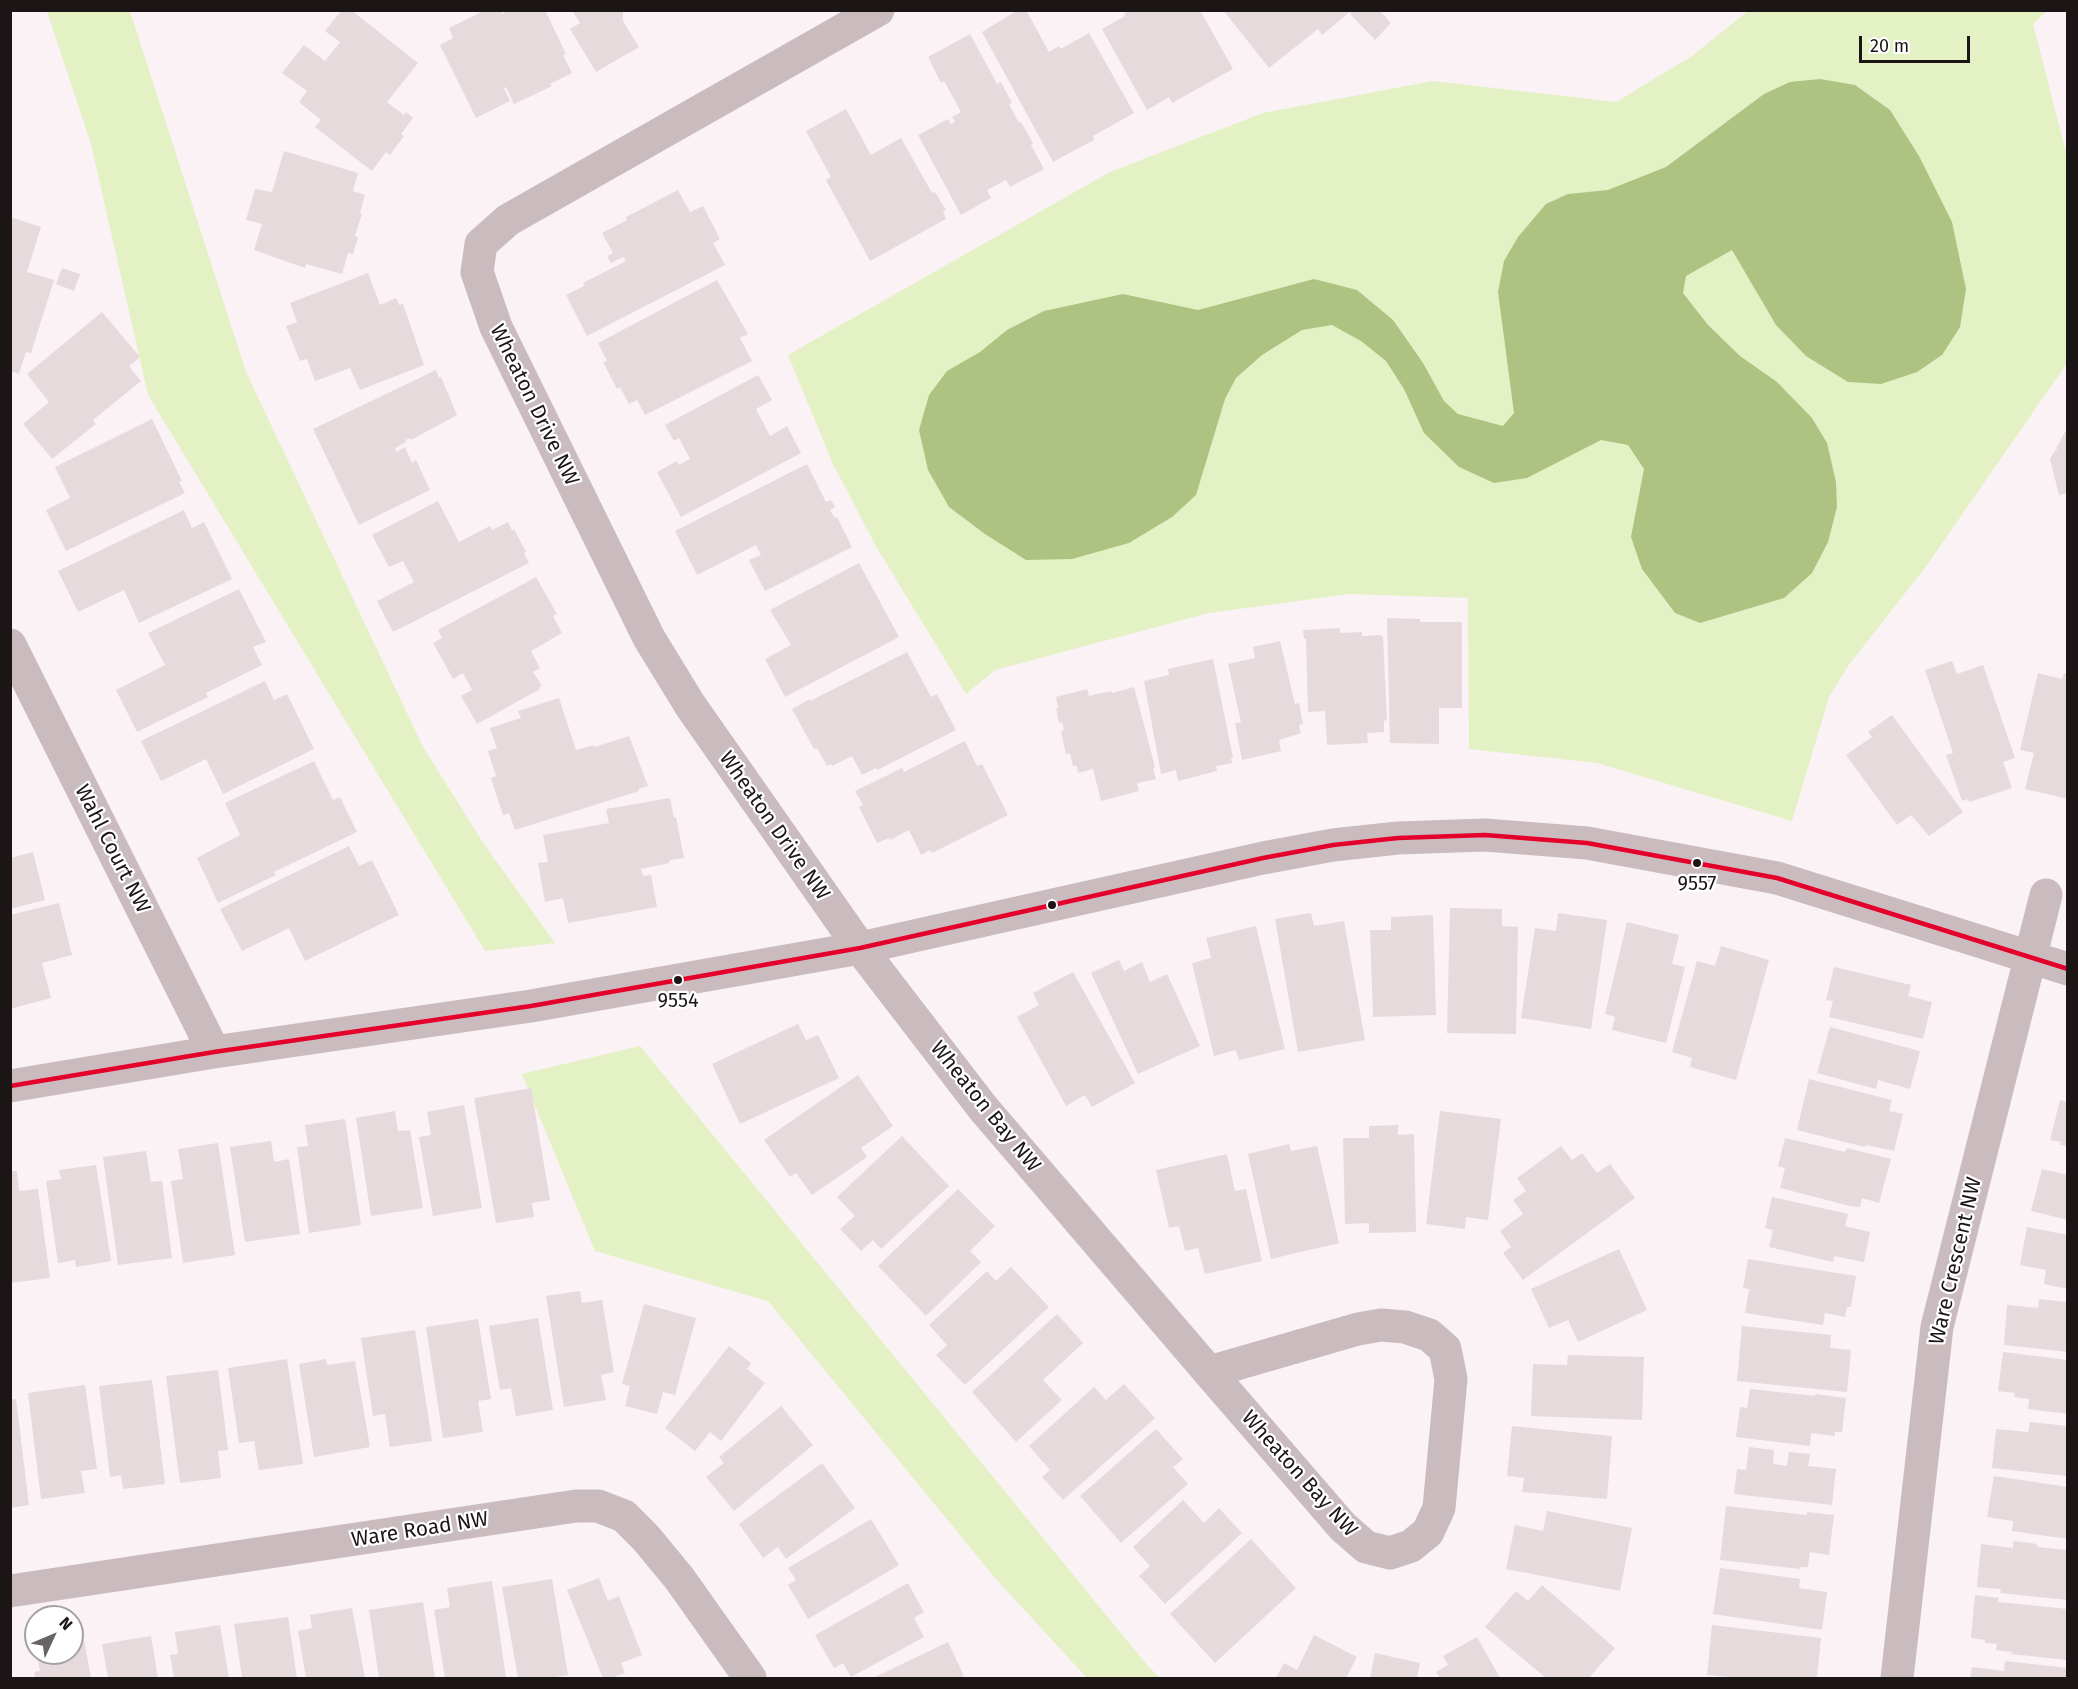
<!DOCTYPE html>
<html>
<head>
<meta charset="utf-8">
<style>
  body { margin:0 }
  #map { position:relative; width:2078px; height:1689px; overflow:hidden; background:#faf2f4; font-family:"Fira Sans",sans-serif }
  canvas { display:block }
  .frame { position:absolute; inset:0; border:12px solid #1b1516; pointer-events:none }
  .north { position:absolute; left:24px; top:1605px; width:60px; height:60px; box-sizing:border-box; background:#fff; border:2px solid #a4a1a2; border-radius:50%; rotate:46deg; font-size:16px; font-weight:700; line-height:24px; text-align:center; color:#1b1516 }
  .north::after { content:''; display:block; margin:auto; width:21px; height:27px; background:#696264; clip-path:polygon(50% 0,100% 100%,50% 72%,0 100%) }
  .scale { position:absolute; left:1859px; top:36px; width:111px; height:27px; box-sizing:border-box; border:3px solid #1b1516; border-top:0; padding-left:8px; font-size:18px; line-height:21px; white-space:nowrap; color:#1b1516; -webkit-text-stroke:4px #fff; paint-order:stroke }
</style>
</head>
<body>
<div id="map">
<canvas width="2078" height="1689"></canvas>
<div class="frame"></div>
<div class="north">N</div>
<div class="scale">20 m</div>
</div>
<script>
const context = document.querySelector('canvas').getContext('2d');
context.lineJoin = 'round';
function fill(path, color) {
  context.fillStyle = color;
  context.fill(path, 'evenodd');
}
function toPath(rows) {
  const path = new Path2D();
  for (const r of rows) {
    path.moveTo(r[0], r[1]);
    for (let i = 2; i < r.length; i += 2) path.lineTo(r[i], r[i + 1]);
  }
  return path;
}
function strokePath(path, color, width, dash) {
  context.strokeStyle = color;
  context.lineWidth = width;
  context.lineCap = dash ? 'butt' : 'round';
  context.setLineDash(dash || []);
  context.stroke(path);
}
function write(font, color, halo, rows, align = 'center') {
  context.font = font + ' "Fira Sans",sans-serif';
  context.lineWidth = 4.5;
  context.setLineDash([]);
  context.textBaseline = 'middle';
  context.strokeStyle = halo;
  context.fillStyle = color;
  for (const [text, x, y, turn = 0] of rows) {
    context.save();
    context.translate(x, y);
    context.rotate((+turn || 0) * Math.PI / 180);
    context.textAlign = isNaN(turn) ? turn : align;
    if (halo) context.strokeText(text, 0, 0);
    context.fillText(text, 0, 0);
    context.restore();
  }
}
fill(toPath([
  [47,11,130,11,246,372,423,747,485,846,555,943,485,951,148,395,91,144],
  [1748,11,2047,11,2033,24,2067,156,2067,363,1927,565,1848,666,1829,697,1792,821,1597,763,1469,749,1468,598,1349,594,1209,613,995,670,966,694,877,548,833,464,788,355,1110,172,1263,113,1433,81,1616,102,1692,56],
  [640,1046,1147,1665,1160,1678,1087,1678,996,1579,768,1301,595,1251,522,1074]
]), '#e3f1c4');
fill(toPath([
  [1820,79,1855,85,1890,110,1919,156,1952,222,1966,289,1960,327,1942,355,1917,372,1881,384,1848,382,1806,356,1776,325,1732,250,1686,276,1683,293,1708,325,1740,356,1777,382,1812,418,1827,443,1836,482,1837,507,1828,542,1812,573,1784,598,1700,623,1675,613,1642,569,1631,537,1644,469,1628,445,1601,440,1527,478,1494,483,1459,467,1424,433,1404,389,1386,361,1361,341,1332,325,1302,330,1262,355,1236,378,1225,399,1196,495,1172,517,1129,543,1072,559,1026,560,985,534,949,507,928,470,919,430,929,395,947,371,980,352,1007,330,1044,311,1123,294,1198,310,1314,279,1357,290,1393,320,1423,363,1444,401,1458,414,1503,426,1514,413,1498,292,1504,261,1518,237,1546,204,1568,194,1608,190,1666,167,1764,94,1790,82]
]), '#aec381');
fill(toPath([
  [342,10,349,12,351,10,418,63,387,102,404,115,406,112,413,118,401,134,404,136,390,155,386,152,372,171,315,127,321,120,299,102,307,91,282,73,304,45,325,61,340,42,325,31],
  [486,10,501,10,502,14,509,10,545,10,566,54,563,55,572,73,550,84,552,86,514,104,506,87,504,88,510,101,476,118,440,45,453,38,449,28],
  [572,10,623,10,623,21,639,47,596,72,570,29,580,23],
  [1018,10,1026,10,1049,52,1059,46,1061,49,1089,33,1134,113,1093,136,1094,140,1053,162,982,32],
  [1130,10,1200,10,1233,69,1172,103,1169,97,1147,110,1102,29,1125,16,1124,14],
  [1223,10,1352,10,1322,35,1318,29,1269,68],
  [1353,10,1379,10,1391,23,1375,40,1350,14],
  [970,34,997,84,1001,82,1012,103,1009,104,1019,123,1021,122,1033,143,1031,145,1044,169,1010,187,1006,180,987,190,991,198,961,215,918,135,948,119,951,124,955,122,952,117,961,112,944,81,941,83,928,57],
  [846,109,871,155,901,138,932,193,935,192,946,210,943,212,946,219,870,261,826,180,831,177,806,131],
  [284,151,358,173,353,191,365,195,360,213,362,214,355,236,358,237,353,254,348,253,342,274,306,264,305,268,254,250,262,224,246,220,255,189,272,192],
  [678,190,690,212,703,206,720,239,713,243,725,265,587,336,566,295,584,286,583,283,626,261,623,257,611,263,607,256,613,253,602,233,627,220,626,217],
  [10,217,41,227,27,272,54,280,31,353,26,352,19,374,10,371],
  [62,268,80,274,74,291,56,284],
  [368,273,380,305,396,298,399,305,403,304,424,365,360,390,350,368,315,381,307,359,300,361,286,326,297,322,290,303],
  [717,280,748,334,740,338,752,361,645,415,637,400,629,404,620,387,617,389,603,362,607,361,598,343],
  [102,312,140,357,129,366,141,381,93,420,96,424,52,459,23,424,49,402,27,374],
  [436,370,439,378,441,377,457,415,411,440,410,438,405,440,406,442,395,448,397,452,405,447,412,463,416,460,430,490,359,525,313,429],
  [758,375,772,400,756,409,770,436,787,426,801,453,681,517,657,472,677,461,679,465,690,459,679,438,674,441,665,425],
  [152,419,182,481,179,482,185,493,66,551,46,510,70,498,55,467],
  [2068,427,2068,493,2059,495,2050,459,2056,449,2057,451,2058,450,2056,448],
  [807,464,826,502,831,500,835,507,830,510,835,518,837,517,852,547,765,591,749,560,761,555,756,545,697,575,675,531],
  [438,501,459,542,490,526,492,530,508,522,512,531,514,529,526,552,524,553,529,563,393,632,377,601,414,582,403,561,389,567,372,535],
  [184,510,192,528,204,522,232,579,139,623,124,590,78,612,58,571],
  [859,563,899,637,785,697,765,659,791,645,770,610],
  [536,577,557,614,553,616,562,633,531,651,540,668,533,672,542,686,539,687,540,689,477,724,461,696,472,690,463,673,453,679,433,643,442,638,438,630],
  [239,589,266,642,253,647,262,665,206,693,208,697,137,732,116,690,165,665,148,633],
  [1387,618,1420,619,1420,622,1462,622,1462,708,1439,708,1439,744,1390,743],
  [1340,628,1340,633,1362,632,1362,636,1381,635,1381,637,1383,636,1387,720,1384,721,1384,732,1367,733,1368,743,1327,745,1325,711,1308,712,1306,638,1304,639,1303,630],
  [1280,641,1295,704,1299,703,1303,724,1299,725,1301,733,1279,740,1281,751,1242,760,1235,723,1241,722,1228,664,1255,658,1253,647],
  [907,652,931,697,937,694,956,730,877,770,876,768,862,775,852,756,832,766,831,764,827,766,817,748,814,749,792,709,810,699,810,701],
  [1213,659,1233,758,1231,758,1232,763,1216,766,1217,771,1178,781,1176,770,1161,774,1144,681,1169,675,1168,669],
  [1952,661,1957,674,1983,665,2015,758,2003,762,2012,788,1969,802,1968,799,1962,801,1946,755,1953,753,1925,670],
  [2038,673,2062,679,2064,673,2068,674,2068,799,2025,789,2034,753,2020,750],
  [265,681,274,700,287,694,314,749,223,794,206,759,161,781,141,741],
  [1134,687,1155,767,1153,768,1156,779,1137,783,1139,791,1101,801,1093,769,1078,773,1077,766,1073,766,1070,753,1066,754,1061,731,1064,730,1062,722,1059,723,1056,709,1058,708,1056,697,1087,689,1089,696,1111,691,1112,693],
  [559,698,576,750,594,745,595,747,629,736,648,786,638,789,639,791,515,830,509,813,503,815,491,778,496,776,488,751,497,748,490,728,521,718,518,711],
  [1892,715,1963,812,1929,836,1911,815,1897,825,1846,755,1872,737,1868,732],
  [965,741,977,766,982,764,1008,815,932,853,930,850,921,855,909,830,890,840,889,838,877,843,859,807,863,805,855,791,902,768,904,772],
  [314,761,333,800,340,797,357,832,274,872,276,875,218,903,197,858,240,835,225,803],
  [670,798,674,818,676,817,684,858,670,860,669,863,641,869,643,876,651,875,657,907,568,923,563,898,545,902,538,863,548,862,543,835,609,823,606,809],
  [349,846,359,866,372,860,399,915,305,961,289,928,242,951,220,909],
  [33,852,45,900,10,909,10,858],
  [59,903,72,955,42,963,51,998,10,1009,10,915],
  [1450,908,1502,909,1502,926,1518,927,1516,1034,1447,1033],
  [1311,913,1314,926,1344,921,1365,1040,1298,1052,1275,919],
  [1558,913,1607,920,1591,1029,1521,1018,1535,928,1556,931],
  [1433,915,1436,1015,1373,1017,1370,930,1391,930,1391,917],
  [1627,922,1679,935,1672,964,1685,967,1666,1043,1612,1030,1615,1017,1605,1014],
  [1256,926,1285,1049,1239,1060,1236,1050,1214,1056,1192,963,1211,958,1206,938],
  [1721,946,1769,960,1736,1080,1690,1067,1692,1058,1672,1052,1697,961,1715,966],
  [1119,960,1124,971,1142,962,1150,982,1167,974,1200,1046,1138,1074,1091,973],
  [1834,967,1911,985,1908,996,1932,1002,1923,1039,1829,1017,1833,1001,1826,1000],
  [1073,972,1135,1083,1092,1107,1085,1095,1066,1106,1017,1017,1039,1005,1033,993],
  [798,1024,806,1040,818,1035,839,1078,740,1124,712,1064],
  [1830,1027,1920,1051,1910,1089,1878,1080,1876,1089,1817,1073],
  [858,1075,893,1126,861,1148,867,1157,812,1195,796,1173,790,1177,764,1140],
  [1809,1079,1892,1100,1889,1111,1903,1114,1894,1151,1866,1145,1865,1147,1797,1130],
  [531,1088,550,1200,532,1203,534,1217,496,1223,474,1098],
  [2060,1100,2068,1102,2068,1146,2060,1145,2061,1142,2050,1140],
  [464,1105,482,1208,433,1216,419,1137,431,1135,427,1112],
  [395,1111,398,1131,410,1130,423,1208,371,1216,356,1118],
  [1440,1111,1501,1119,1488,1220,1466,1217,1465,1229,1426,1224],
  [345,1119,361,1225,309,1233,297,1147,308,1146,305,1125],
  [1398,1125,1398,1135,1414,1134,1416,1232,1369,1233,1369,1223,1345,1224,1343,1138,1369,1138,1369,1126],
  [902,1136,949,1186,881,1249,873,1240,861,1251,840,1229,855,1216,837,1197],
  [1785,1138,1845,1152,1847,1148,1891,1159,1879,1203,1862,1198,1860,1207,1850,1206,1780,1188,1785,1168,1778,1166],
  [271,1141,274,1162,289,1159,300,1234,245,1242,230,1147],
  [218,1143,235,1255,183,1263,171,1181,183,1179,178,1149],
  [1289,1144,1291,1151,1317,1146,1339,1243,1271,1259,1248,1154],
  [1561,1146,1572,1160,1582,1153,1597,1173,1610,1164,1635,1198,1523,1280,1503,1253,1511,1247,1500,1231,1523,1214,1513,1200,1526,1191,1517,1178],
  [146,1151,151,1182,162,1181,172,1258,118,1265,103,1157],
  [1227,1154,1235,1191,1246,1189,1262,1261,1205,1274,1198,1248,1185,1251,1179,1226,1169,1228,1156,1170],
  [96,1165,111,1261,76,1267,75,1260,58,1263,46,1181,61,1179,59,1170],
  [2042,1169,2068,1175,2068,1220,2031,1211],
  [10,1171,17,1171,19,1191,38,1189,50,1278,10,1283],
  [958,1189,995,1226,970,1251,981,1262,926,1316,878,1266],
  [1772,1197,1848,1214,1845,1226,1870,1232,1864,1262,1834,1256,1833,1262,1769,1247,1773,1230,1765,1228],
  [2027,1227,2068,1235,2068,1289,2044,1284,2046,1270,2020,1265],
  [1619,1249,1647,1310,1578,1342,1568,1320,1549,1328,1531,1289],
  [1748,1259,1856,1276,1851,1307,1847,1307,1845,1317,1825,1313,1823,1325,1745,1313,1749,1289,1743,1288],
  [1011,1267,1049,1307,965,1385,936,1355,947,1345,929,1325,987,1271,996,1281],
  [580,1291,582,1303,602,1300,614,1372,601,1375,606,1400,564,1407,546,1296],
  [2039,1299,2068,1302,2068,1352,2004,1345,2007,1305,2038,1308],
  [644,1304,696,1318,675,1395,663,1392,657,1414,625,1406,630,1386,622,1384],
  [1057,1314,1083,1343,1043,1380,1062,1400,1016,1442,972,1392],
  [538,1318,553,1410,516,1416,511,1388,500,1390,489,1326],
  [478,1319,491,1399,478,1401,483,1432,443,1438,426,1327],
  [1742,1326,1831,1335,1830,1348,1851,1350,1847,1392,1737,1381],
  [415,1330,432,1441,390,1447,385,1414,373,1416,361,1338],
  [729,1346,751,1363,747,1369,765,1383,721,1441,710,1432,695,1451,665,1428],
  [2003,1352,2068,1360,2068,1414,2028,1409,2029,1399,2014,1397,2015,1393,1998,1391],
  [1568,1355,1644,1357,1642,1420,1531,1416,1533,1364,1567,1365],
  [287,1359,303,1464,259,1470,254,1441,239,1443,228,1368],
  [326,1359,327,1365,355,1361,370,1447,314,1457,299,1364],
  [218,1370,228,1450,218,1451,221,1478,180,1483,166,1376],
  [152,1380,165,1484,123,1489,121,1475,110,1477,99,1386],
  [1124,1384,1155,1418,1063,1500,1042,1477,1050,1470,1029,1446,1094,1387,1106,1400],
  [85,1385,97,1469,81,1471,85,1493,41,1499,28,1393],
  [1750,1389,1815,1396,1815,1394,1846,1398,1842,1432,1835,1432,1835,1436,1811,1433,1810,1446,1736,1437,1740,1407,1747,1408],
  [16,1399,29,1505,10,1508,10,1400],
  [781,1406,813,1445,734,1511,706,1477,724,1463,719,1457],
  [2030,1422,2068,1426,2068,1476,1992,1468,1996,1429,2028,1432],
  [1512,1426,1612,1436,1607,1499,1522,1492,1524,1478,1507,1476],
  [1156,1429,1183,1459,1173,1467,1188,1484,1121,1543,1080,1496],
  [1749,1447,1774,1450,1773,1464,1787,1466,1789,1452,1810,1454,1808,1466,1836,1469,1832,1505,1734,1494,1737,1469,1746,1470],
  [822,1463,855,1508,786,1559,778,1547,763,1558,739,1524],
  [1994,1476,2068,1487,2068,1539,2012,1531,2013,1521,1987,1517],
  [1183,1500,1204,1523,1219,1508,1242,1533,1165,1604,1139,1576,1150,1566,1133,1547],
  [1726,1506,1807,1515,1807,1512,1834,1515,1829,1555,1810,1552,1808,1567,1801,1567,1800,1569,1720,1560],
  [1547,1511,1632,1528,1620,1591,1506,1569,1515,1525,1543,1531],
  [871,1519,899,1565,808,1619,788,1585,796,1580,788,1568],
  [1251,1539,1296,1588,1215,1663,1170,1614],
  [2013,1541,2037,1544,2037,1547,2068,1550,2068,1600,2000,1593,2001,1589,1977,1587,1981,1544,2013,1548],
  [1720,1568,1800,1579,1799,1588,1827,1592,1822,1630,1713,1614],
  [599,1578,608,1601,619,1596,642,1655,621,1663,625,1673,611,1678,603,1678,567,1590],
  [552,1579,568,1675,549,1678,518,1678,502,1587],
  [492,1581,506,1678,445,1678,434,1610,450,1607,447,1588],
  [908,1583,924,1612,914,1618,924,1637,851,1677,843,1663,834,1668,815,1635],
  [1542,1585,1615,1648,1589,1678,1546,1678,1485,1627,1516,1591,1528,1601],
  [1975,1595,1999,1598,1998,1602,2068,1609,2068,1660,2011,1654,2012,1652,1996,1650,1997,1644,1985,1643,1985,1640,1971,1638],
  [423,1602,435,1678,379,1678,369,1610],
  [352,1608,365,1678,306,1678,298,1631,312,1628,310,1615],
  [288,1617,297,1678,242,1678,234,1624],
  [220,1625,229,1678,174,1678,170,1655,178,1654,175,1632],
  [1712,1625,1821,1638,1817,1678,1741,1678,1707,1675],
  [1314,1635,1357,1657,1346,1678,1276,1678,1284,1663,1297,1670],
  [151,1636,158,1678,108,1678,102,1644],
  [1477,1637,1500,1678,1440,1678,1436,1672,1448,1665,1443,1656],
  [84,1639,91,1678,35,1678,34,1672,40,1671,37,1653,72,1653,72,1641],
  [948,1642,964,1676,960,1678,873,1678],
  [1375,1653,1420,1663,1417,1678,1370,1678],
  [2005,1661,2068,1668,2068,1678,1970,1678,1972,1667,2004,1671]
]), '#e6dadd');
strokePath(toPath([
  [878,10,508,220,481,244,477,272,496,327,649,638,690,705,860,948,983,1108,1209,1372,1343,1527,1366,1547,1390,1553,1411,1546,1428,1532,1439,1508,1451,1379,1445,1349,1429,1335,1405,1327,1381,1325,1358,1329,1209,1372],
  [10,645,214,1052],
  [10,1086,214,1052,531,1006,860,948,1263,858,1333,845,1398,838,1485,835,1587,843,1777,878,2068,969],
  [10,1591,576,1506,598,1506,624,1516,646,1538,679,1578,750,1678],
  [1897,1678,1937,1327,2046,895]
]), '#cabcbe', 33);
strokePath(toPath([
  [10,1086,214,1052,531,1006,860,948,1263,858,1333,845,1398,838,1485,835,1587,843,1777,878,2068,969]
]), '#e4002b', 4.5);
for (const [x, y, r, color] of [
  [1697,863,5,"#1b1516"],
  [1052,905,5,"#1b1516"],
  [678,980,5,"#1b1516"]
]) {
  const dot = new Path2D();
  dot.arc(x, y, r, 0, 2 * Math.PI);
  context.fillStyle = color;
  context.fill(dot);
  strokePath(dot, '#fff', 2);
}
write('20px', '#1b1516', '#fff', [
  ["9557",1697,884],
  ["9554",678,1001]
]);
write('21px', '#1b1516', '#fff', [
  ["Wheaton Drive NW",534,405,64],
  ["Wheaton Drive NW",774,826,55],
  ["Wahl Court NW",112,849,63],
  ["Wheaton Bay NW",985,1107,51],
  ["Ware Crescent NW",1956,1261,-77],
  ["Wheaton Bay NW",1299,1474,48],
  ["Ware Road NW",420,1530,-9]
]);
</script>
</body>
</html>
